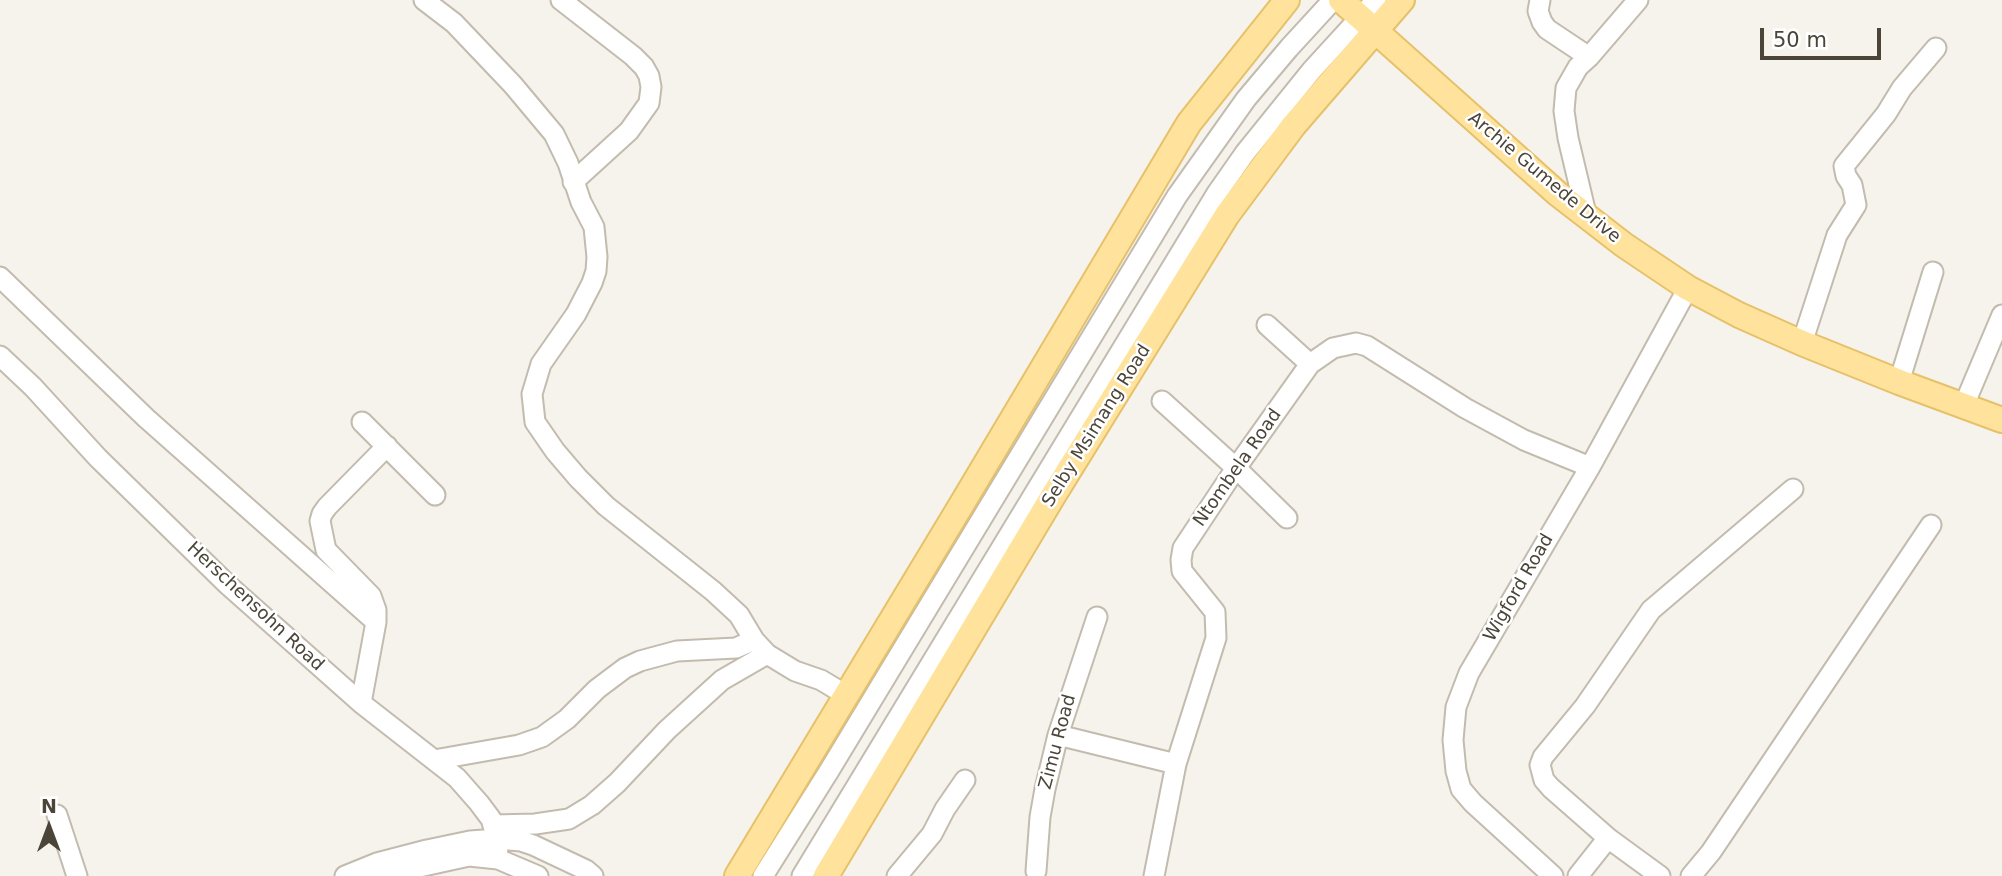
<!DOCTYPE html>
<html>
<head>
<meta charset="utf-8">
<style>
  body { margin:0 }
  #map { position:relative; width:2002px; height:876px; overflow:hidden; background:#f6f3ec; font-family:"DejaVu Sans",sans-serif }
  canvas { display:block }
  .north { position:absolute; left:14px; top:792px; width:70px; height:70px; -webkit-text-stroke:5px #fff; paint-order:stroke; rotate:0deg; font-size:19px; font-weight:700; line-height:28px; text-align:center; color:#4b4439 }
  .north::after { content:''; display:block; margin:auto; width:24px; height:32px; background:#4b4439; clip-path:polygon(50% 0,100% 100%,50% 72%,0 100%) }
  .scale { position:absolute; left:1760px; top:28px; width:121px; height:32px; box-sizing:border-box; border:4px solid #4b4439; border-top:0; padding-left:9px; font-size:21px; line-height:24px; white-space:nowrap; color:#4b4439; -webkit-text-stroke:5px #fff; paint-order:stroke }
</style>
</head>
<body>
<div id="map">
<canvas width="2002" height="876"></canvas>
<div class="north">N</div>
<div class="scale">50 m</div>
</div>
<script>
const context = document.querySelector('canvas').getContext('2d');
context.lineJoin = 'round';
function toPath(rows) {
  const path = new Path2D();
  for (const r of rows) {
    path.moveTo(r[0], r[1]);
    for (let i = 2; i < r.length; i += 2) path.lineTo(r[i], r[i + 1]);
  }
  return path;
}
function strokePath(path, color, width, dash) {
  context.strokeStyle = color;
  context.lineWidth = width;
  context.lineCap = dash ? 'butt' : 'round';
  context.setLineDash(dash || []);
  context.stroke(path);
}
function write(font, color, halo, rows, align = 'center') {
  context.font = font + ' "DejaVu Sans",sans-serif';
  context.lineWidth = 5;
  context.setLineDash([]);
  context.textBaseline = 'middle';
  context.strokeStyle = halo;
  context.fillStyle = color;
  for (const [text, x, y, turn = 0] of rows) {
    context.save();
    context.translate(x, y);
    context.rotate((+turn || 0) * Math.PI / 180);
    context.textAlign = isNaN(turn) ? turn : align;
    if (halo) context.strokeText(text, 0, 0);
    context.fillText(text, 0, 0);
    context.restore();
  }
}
const minor = toPath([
  [424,0,454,23,513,85,554,134,568,163,581,202,594,227,597,257,596,271,592,283,576,314,541,364,532,394,535,422,555,451,578,478,606,506,713,591,739,615,754,640,767,654],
  [561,0,633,56,644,67,649,76,651,87,649,103,629,131,573,182],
  [1540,0,1538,11,1542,22,1547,29,1589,57],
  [1587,218,1568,138,1564,111,1566,88,1578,67,1589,57,1638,0],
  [0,277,146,418,376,622],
  [1267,325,1310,364],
  [1802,343,1837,235,1856,205,1852,185,1846,176,1844,166,1886,114,1902,88,1936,48],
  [0,356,33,387,98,458,228,585,361,703,457,778,479,803,491,819,497,839,498,859],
  [1899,382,1933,272],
  [1162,401,1236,468,1287,518],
  [1964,405,2002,315],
  [362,422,435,495],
  [361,703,376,622,376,610,371,596,326,550,320,521,322,514,327,507,387,446],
  [1058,735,1176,764],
  [434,760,519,745,542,737,567,719,597,689,625,668,640,661,677,651,736,648,754,640],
  [57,815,77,876],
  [494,825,535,824,569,819,592,805,617,783,667,730,722,680,767,654,795,671,821,680,846,695],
  [1608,838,1551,788,1544,780,1540,765,1543,757,1585,706,1651,610,1793,489],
  [1036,871,1040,817,1045,789,1058,735,1097,617],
  [345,876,377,863,427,850,470,841,497,839,521,841,533,845,586,870,593,876],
  [378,876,469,856,498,859,538,876],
  [763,876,829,771,1177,196,1246,99,1289,48,1333,0],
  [802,876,1217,193,1245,153,1312,70,1376,0],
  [897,876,932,834,945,809,965,780],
  [1154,876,1176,764,1216,638,1215,612,1182,571,1181,560,1183,548,1236,468,1310,364,1333,348,1356,343,1367,346,1465,408,1524,440,1590,467],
  [1553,876,1473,803,1461,789,1456,771,1453,740,1456,707,1469,673,1590,467,1688,288],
  [1578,876,1608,838,1660,876],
  [1691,876,1711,852,1931,525]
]);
const major = toPath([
  [1341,0,1558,194,1624,245,1688,288,1739,315,1802,343,1899,382,2002,420],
  [737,876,960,507,1189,123,1287,0],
  [826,876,1053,496,1227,215,1294,125,1402,0]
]);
strokePath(minor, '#c2bbae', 23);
strokePath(major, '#e6c16a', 28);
strokePath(minor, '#fff', 19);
strokePath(major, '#ffe39c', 24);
write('18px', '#4b4439', '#fff', [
  ["Archie Gumede Drive",1544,178,40],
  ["Selby Msimang Road",1097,426,-58],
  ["Ntombela Road",1238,468,-55],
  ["Wigford Road",1519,588,-60],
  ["Herschensohn Road",255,607,43],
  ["Zimu Road",1058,742,-75]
]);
</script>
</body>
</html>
